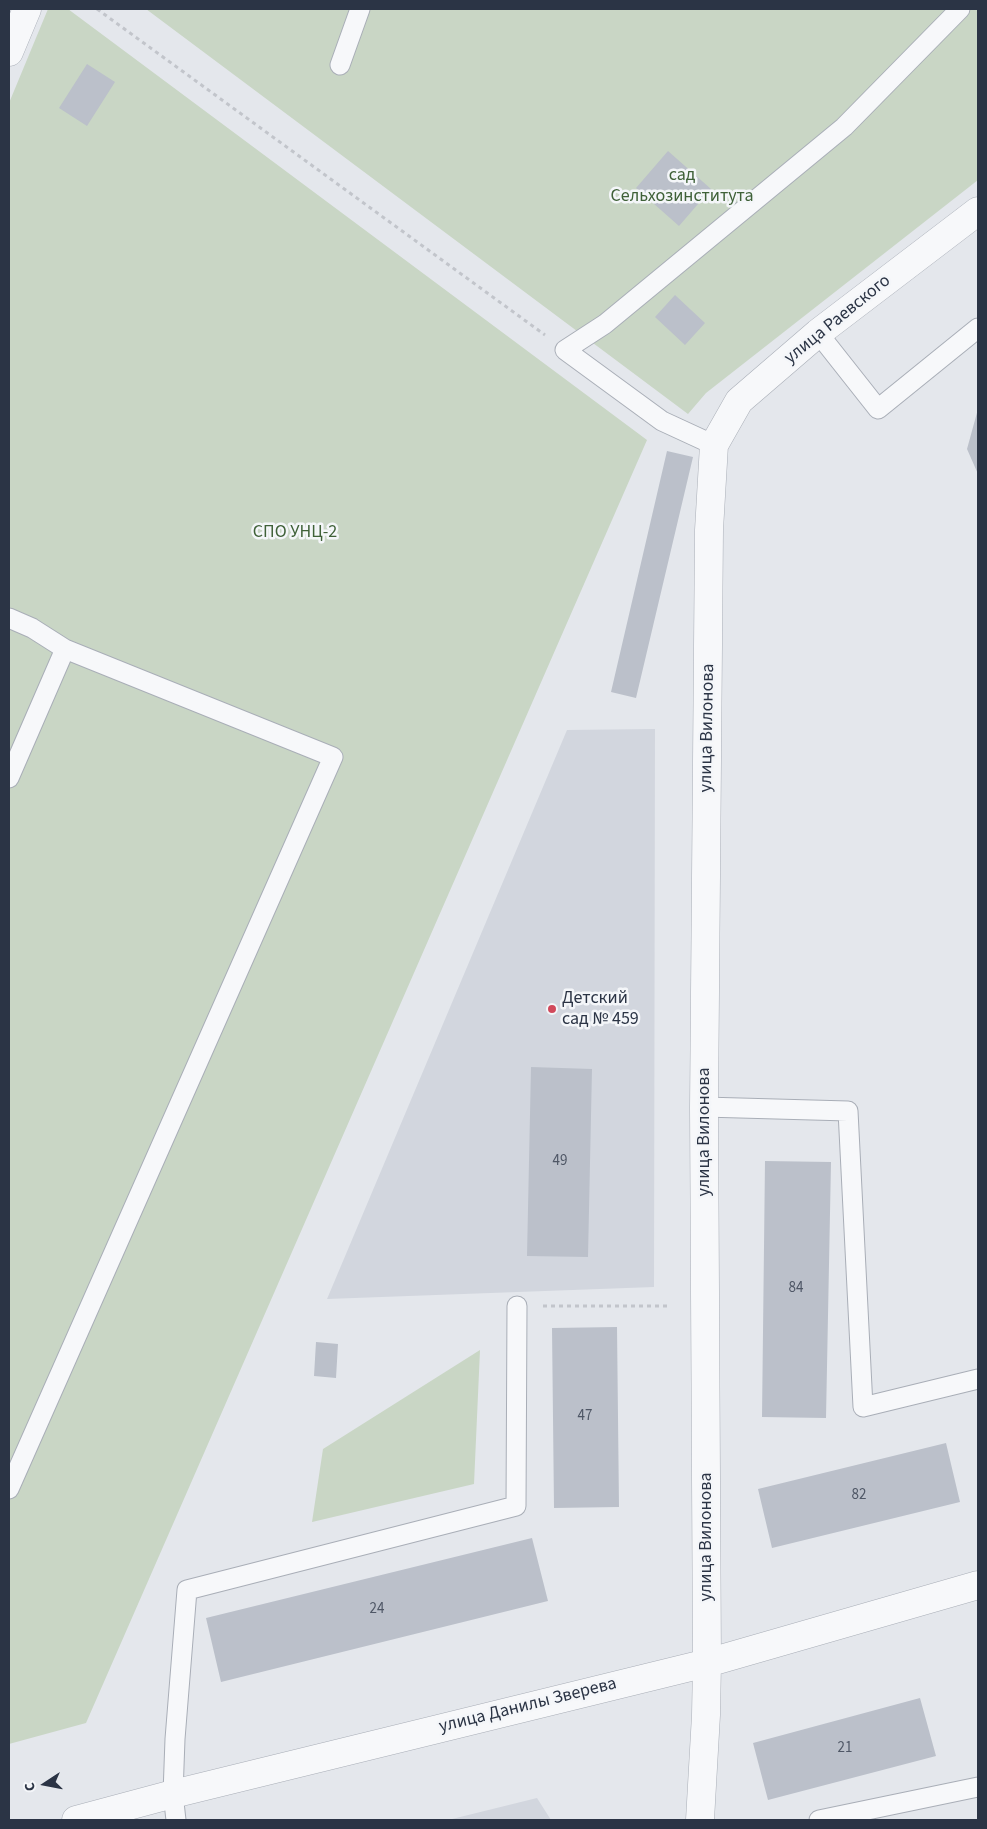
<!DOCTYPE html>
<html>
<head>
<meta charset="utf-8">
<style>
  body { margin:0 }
  #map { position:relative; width:987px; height:1829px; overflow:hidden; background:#e4e7ec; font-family:"Source Sans 3",sans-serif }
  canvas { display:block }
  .frame { position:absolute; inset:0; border:10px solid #2b3445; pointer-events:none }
  .north { position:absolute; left:20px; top:1759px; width:50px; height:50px; -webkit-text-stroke:4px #f4f6f9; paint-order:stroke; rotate:259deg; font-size:14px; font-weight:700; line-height:20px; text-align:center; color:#2b3445 }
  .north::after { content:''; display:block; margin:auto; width:18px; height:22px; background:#2b3445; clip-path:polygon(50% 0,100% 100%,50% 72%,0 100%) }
</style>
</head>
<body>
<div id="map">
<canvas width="987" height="1829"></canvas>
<div class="frame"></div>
<div class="north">С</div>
</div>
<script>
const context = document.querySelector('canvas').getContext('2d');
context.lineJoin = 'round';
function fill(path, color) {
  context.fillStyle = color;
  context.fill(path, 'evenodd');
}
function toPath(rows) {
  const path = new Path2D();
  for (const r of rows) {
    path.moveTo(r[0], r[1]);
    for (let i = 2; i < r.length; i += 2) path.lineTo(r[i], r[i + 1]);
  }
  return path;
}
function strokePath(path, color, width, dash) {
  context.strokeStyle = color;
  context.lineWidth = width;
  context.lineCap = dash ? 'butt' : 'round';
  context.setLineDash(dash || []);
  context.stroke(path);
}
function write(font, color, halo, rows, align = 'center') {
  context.font = font + ' "Source Sans 3",sans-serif';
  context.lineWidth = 5;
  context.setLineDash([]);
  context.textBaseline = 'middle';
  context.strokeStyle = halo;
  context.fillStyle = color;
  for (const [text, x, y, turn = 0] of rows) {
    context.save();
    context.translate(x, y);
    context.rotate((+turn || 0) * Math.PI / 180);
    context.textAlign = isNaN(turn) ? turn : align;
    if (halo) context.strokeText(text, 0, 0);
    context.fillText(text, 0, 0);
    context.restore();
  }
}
fill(toPath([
  [655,729,654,1287,327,1299,567,730],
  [537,1798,551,1820,448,1820]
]), '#d2d6de');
fill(toPath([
  [48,9,68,9,647,440,86,1723,9,1744,9,103],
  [146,9,978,9,978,180,706,393,688,414],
  [480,1350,474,1484,312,1522,323,1449]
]), '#c9d6c5');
fill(toPath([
  [87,64,115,82,87,126,59,108],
  [668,151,711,189,679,226,636,188],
  [675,295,705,323,685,345,655,317],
  [978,409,978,474,967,449],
  [667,451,693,457,636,698,611,692],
  [531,1067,592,1069,588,1257,527,1256],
  [765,1161,831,1162,826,1418,762,1417],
  [617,1327,619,1507,554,1508,552,1328],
  [316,1342,338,1344,336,1378,314,1376],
  [946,1443,960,1502,772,1548,758,1489],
  [532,1538,548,1601,221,1682,206,1618],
  [920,1698,936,1756,768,1800,753,1743]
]), '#bbc0ca');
const service = toPath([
  [340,65,360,9],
  [818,333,878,409,978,328],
  [714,445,662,421,565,350,605,324,844,127,960,9],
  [9,618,32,628,65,649,333,757,9,1489],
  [9,778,65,649],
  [704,1107,848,1111,863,1407,978,1379],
  [176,1820,173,1794,175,1739,187,1590,516,1506,517,1306],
  [819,1820,978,1787]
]);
const minor = toPath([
  [9,52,27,9],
  [76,1820,173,1794,707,1663,704,1107,709,530,714,445,739,401,818,333,978,211]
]);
const tertiary = toPath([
  [700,1820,706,1715,707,1663,978,1585]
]);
strokePath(service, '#a9aeb7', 21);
strokePath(minor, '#a9aeb7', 29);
strokePath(tertiary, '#a9aeb7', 29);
strokePath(toPath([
  [97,9,545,335],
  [543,1306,668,1306]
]), '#c2c5cb', 3, [4, 4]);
strokePath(service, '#f7f8fa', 19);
strokePath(minor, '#f7f8fa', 28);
strokePath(tertiary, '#f7f8fa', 28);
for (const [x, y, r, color] of [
  [552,1009,5,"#d1495b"]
]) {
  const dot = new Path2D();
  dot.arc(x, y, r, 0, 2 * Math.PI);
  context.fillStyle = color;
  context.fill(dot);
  strokePath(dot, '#f4f6f9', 2);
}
write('15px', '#4f5766', null, [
  ["49",560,1162],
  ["84",796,1289],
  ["47",585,1417],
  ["82",859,1496],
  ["24",377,1610],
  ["21",845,1749]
]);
write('18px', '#3f6138', '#f4f6f9', [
  ["сад",682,176],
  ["Сельхозинститута",682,197],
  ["СПО УНЦ-2",295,533]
]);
write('18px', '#2b3445', '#f4f6f9', [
  ["улица Раевского",838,320,-39],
  ["улица Вилонова",708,728,-89],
  ["улица Вилонова",705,1132,-90],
  ["улица Вилонова",707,1537,-90],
  ["улица Данилы Зверева",528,1706,-14]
]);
write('18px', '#2b3445', '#f4f6f9', [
  ["Детский",562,999],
  ["сад № 459",562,1020]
], 'left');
</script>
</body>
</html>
